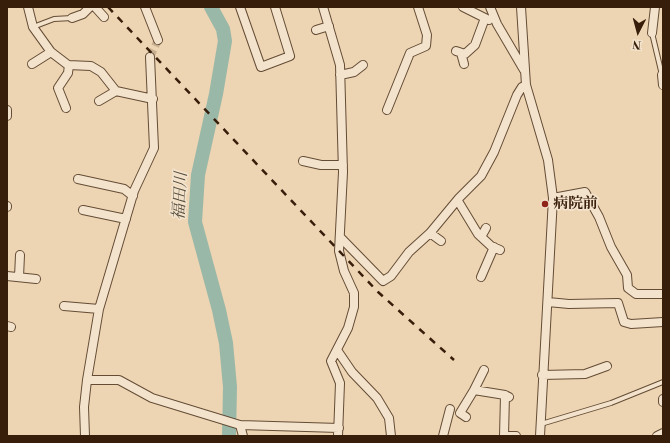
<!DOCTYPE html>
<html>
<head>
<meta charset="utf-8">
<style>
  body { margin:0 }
  #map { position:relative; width:670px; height:443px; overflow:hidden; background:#edd4b2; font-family:"Libre Bodoni",serif }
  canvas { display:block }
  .frame { position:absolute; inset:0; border:8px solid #371e0b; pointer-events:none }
  .north { position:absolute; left:618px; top:12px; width:40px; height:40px; -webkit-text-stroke:3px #f3e3cd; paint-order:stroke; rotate:186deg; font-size:11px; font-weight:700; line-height:16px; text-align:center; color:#371e0b }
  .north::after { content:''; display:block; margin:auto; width:14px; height:18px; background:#371e0b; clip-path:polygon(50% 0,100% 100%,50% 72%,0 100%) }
</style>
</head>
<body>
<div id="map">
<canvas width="670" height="443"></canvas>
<div class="frame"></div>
<div class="north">N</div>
</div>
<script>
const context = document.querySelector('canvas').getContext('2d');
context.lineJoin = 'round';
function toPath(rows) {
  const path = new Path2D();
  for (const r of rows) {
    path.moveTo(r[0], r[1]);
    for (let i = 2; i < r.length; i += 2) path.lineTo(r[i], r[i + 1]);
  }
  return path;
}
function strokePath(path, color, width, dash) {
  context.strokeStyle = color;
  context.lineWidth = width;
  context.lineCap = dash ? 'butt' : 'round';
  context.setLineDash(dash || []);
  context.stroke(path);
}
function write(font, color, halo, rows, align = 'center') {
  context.font = font + ' "Libre Bodoni","Noto Serif JP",serif';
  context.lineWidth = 3.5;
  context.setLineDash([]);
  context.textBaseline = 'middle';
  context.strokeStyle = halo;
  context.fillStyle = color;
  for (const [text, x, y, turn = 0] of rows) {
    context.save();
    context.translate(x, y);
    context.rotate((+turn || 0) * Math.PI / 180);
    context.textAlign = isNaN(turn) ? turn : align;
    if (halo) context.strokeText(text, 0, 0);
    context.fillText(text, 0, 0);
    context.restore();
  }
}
strokePath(toPath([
  [211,7,223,29,225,41,216,94,198,175,195,222,219,310,226,343,230,387,229,436]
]), '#9ab8a8', 14);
strokePath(toPath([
  [150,57,158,40]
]), '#c9b091', 8, [8, 4]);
const lane = toPath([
  [33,27,54,19,72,18],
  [652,33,662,75],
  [541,424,611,403,663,382]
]);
const street = toPath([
  [28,7,33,27,51,52,68,65,91,66,101,72,116,91,153,99],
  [95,7,104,17],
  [145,7,158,40],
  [240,7,261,67,290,56,275,7],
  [323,7,340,65,343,172,339,251,344,271,354,293,354,307,348,328,331,361,340,383,338,436],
  [463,7,489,20],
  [490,7,497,24,524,70],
  [521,7,526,85,548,160,553,198,540,436],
  [72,18,83,14,90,7],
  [316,30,329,26],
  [652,33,655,7],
  [456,51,465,54,475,45,485,18],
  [461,53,464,64],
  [32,64,51,52],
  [340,75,354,72,363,65],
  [662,75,663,85],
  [99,101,116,91],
  [66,108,58,88,68,73,69,65],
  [7,110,7,116],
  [387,110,410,53,426,46,427,35,418,7],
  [303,161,321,165,343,165],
  [78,179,124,189,133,196],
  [553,198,585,192,599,217,611,247,627,275,628,288,636,294,663,294],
  [458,201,478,234,491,246,500,250],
  [7,206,7,207],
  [83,210,126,219],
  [430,233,441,241],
  [481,237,486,228],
  [341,238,383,281,391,276,409,252,430,233,459,198,481,176,494,152,517,95,522,87,526,85],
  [7,276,36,279],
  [19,277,20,255],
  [481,277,494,247],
  [548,302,569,304,618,303,624,322,631,324,663,322],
  [64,306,99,309],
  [7,326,11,327],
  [337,350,352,372,377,398,389,418,391,436],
  [484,370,474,390,505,395],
  [542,375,585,374,607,366],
  [87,380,119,380,152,398,240,425,339,428],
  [663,399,663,402],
  [466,417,460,413,474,390],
  [240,425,243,436],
  [85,436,84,407,87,380,99,309,134,191,154,148,150,57],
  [443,436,450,409],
  [504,436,505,395,509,397],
  [509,436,516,436],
  [657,436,663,433]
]);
strokePath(lane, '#644c35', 6);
strokePath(street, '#644c35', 10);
strokePath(lane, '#f3e3cd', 4);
strokePath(street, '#f3e3cd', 8);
strokePath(toPath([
  [108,7,378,292,454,360]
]), '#371e0b', 2.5, [7, 7]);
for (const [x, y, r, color] of [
  [545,204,4,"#8f2418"]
]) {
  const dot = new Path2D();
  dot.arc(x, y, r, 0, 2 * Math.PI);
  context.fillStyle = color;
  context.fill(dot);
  strokePath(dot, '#f3e3cd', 1.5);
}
write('bold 15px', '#371e0b', '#f3e3cd', [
  ["病院前",553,204]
], 'left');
write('italic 16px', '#554c3a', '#f3e3cd', [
  ["福田川",181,196,-87]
]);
</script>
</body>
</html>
